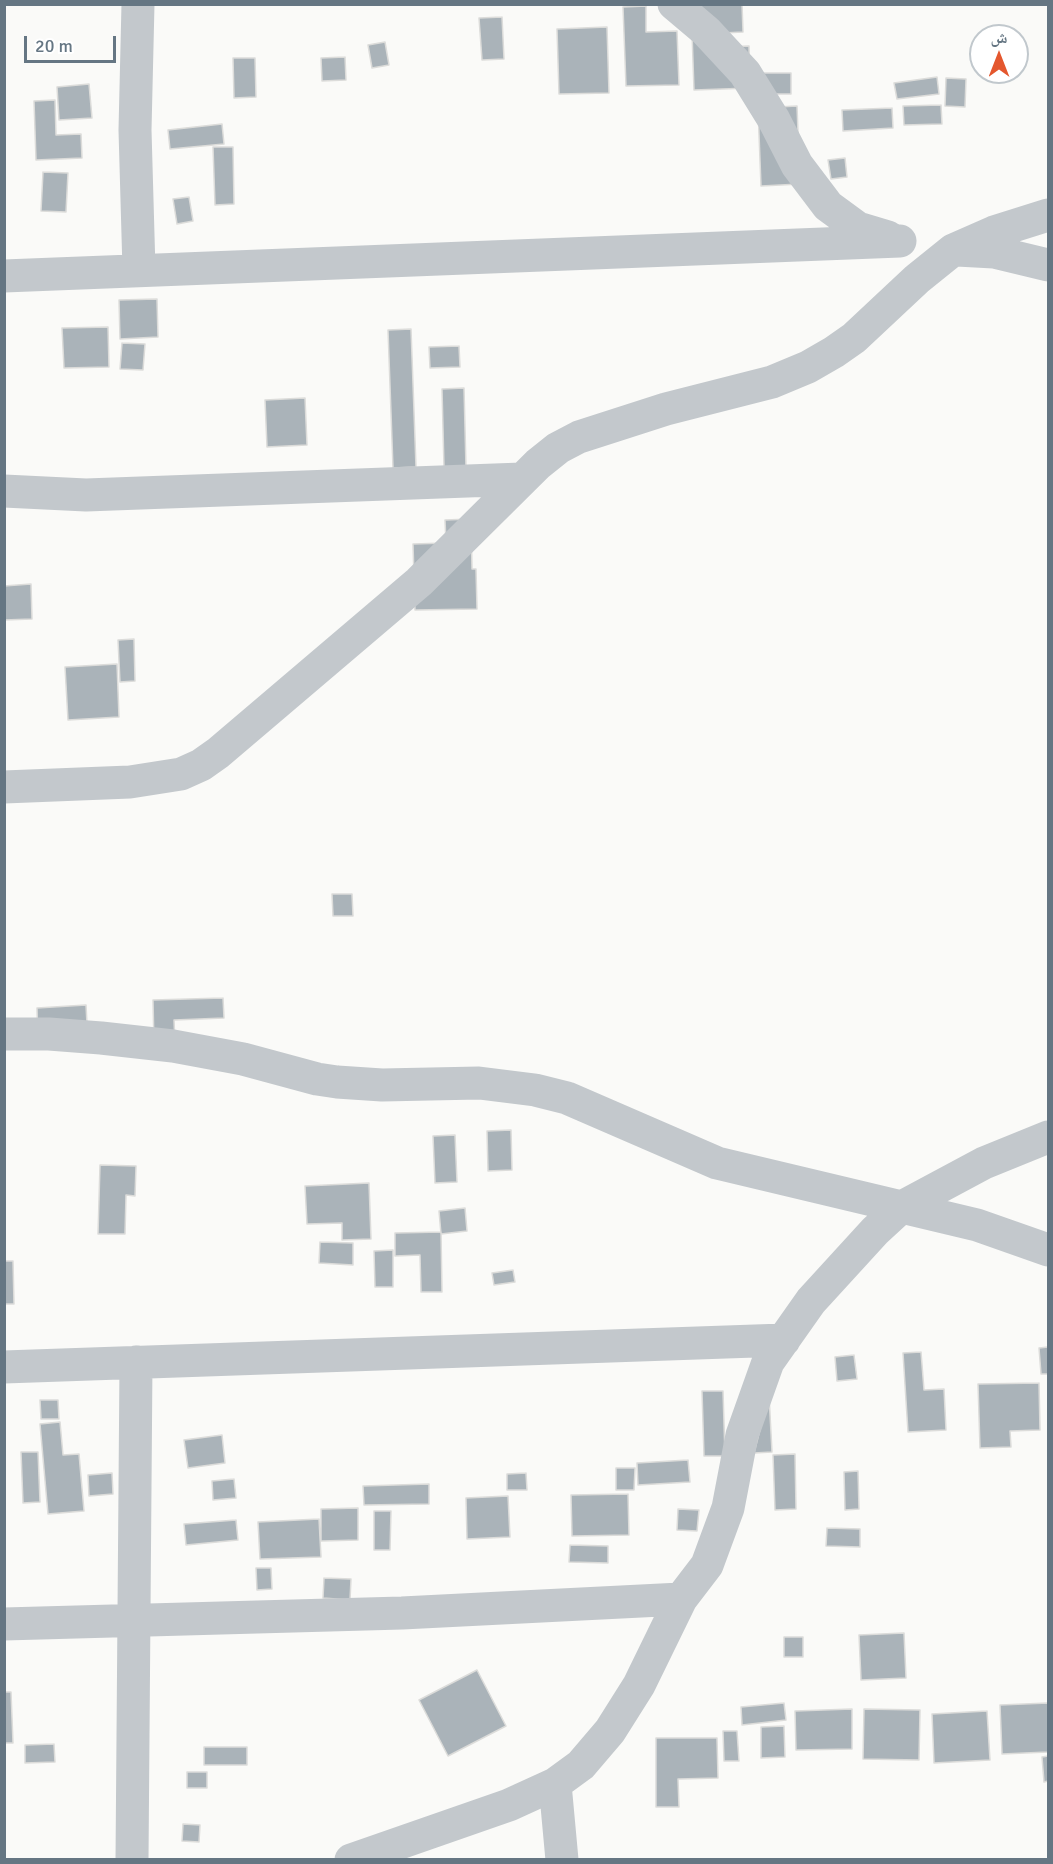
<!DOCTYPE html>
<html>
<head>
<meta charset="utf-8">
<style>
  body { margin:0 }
  #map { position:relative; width:1053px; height:1864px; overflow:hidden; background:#fafaf8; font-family:Signika,"Noto Naskh Arabic",sans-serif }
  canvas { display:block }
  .frame { position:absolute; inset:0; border:6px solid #657683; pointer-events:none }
  .north { position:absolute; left:969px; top:24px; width:60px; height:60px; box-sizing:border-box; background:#fff; border:2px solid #c1c8cd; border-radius:50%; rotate:0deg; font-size:16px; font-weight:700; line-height:24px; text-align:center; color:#657683 }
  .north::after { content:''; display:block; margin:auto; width:21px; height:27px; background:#e4572e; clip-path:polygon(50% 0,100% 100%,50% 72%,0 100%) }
  .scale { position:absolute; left:24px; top:36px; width:92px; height:27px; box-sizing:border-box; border:3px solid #657683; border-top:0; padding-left:8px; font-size:18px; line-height:21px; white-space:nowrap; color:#657683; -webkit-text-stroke:4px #fff; paint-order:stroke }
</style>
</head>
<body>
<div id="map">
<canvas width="1053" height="1864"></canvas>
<div class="frame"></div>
<div class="north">ش</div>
<div class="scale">20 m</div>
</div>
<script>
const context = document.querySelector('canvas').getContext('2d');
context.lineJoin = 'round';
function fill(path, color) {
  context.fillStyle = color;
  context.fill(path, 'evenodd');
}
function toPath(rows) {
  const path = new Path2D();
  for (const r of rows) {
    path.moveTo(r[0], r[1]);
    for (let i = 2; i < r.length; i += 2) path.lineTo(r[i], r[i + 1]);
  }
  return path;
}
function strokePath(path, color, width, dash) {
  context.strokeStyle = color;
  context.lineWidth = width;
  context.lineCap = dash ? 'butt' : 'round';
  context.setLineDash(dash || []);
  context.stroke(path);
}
const building = toPath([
  [691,4,742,4,743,32,723,33,724,47,749,46,750,88,694,90,691,4],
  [646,6,646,32,677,31,679,85,626,86,623,7,646,6],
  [502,17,504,59,482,60,479,18,502,17],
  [607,27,609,93,559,94,557,29,607,27],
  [385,42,389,65,372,68,368,45,385,42],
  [345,57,346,80,322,81,321,58,345,57],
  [233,58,255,58,256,97,234,98,233,58],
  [756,73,791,73,791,94,756,94,756,73],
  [937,77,939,94,897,99,894,83,937,77],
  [946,78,966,79,965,107,945,106,946,78],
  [89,84,92,118,59,120,57,87,89,84],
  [55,100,56,135,81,134,82,158,36,160,34,101,55,100],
  [941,105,942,124,904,125,903,106,941,105],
  [797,106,800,184,761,186,758,108,797,106],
  [892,108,893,128,843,131,842,110,892,108],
  [222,124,224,144,170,149,168,130,222,124],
  [213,147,233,147,234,204,215,205,213,147],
  [845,158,847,177,831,179,828,160,845,158],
  [43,172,68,173,66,212,41,211,43,172],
  [189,197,193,221,177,224,173,199,189,197],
  [157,299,158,337,120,339,119,300,157,299],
  [108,327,109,367,64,368,62,328,108,327],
  [411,329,416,467,393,468,388,330,411,329],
  [122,343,145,344,143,370,120,369,122,343],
  [459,346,460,367,430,368,429,347,459,346],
  [464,388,466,468,444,468,442,389,464,388],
  [305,398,307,445,267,447,265,400,305,398],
  [471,519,472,569,476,569,477,609,415,610,413,544,446,543,445,520,471,519],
  [31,584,32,619,4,620,4,586,31,584],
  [134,639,135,681,120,682,118,640,134,639],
  [117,664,119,717,68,720,65,667,117,664],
  [332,894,352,894,353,916,333,916,332,894],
  [223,998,224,1018,174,1020,175,1044,154,1045,153,1000,223,998],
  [86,1005,87,1024,38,1044,37,1008,86,1005],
  [511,1130,512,1170,488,1171,487,1131,511,1130],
  [455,1135,457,1182,435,1183,433,1136,455,1135],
  [100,1165,136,1166,135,1196,126,1195,125,1234,98,1234,100,1165],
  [369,1183,371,1239,342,1240,342,1223,307,1224,305,1186,369,1183],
  [465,1208,467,1231,441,1234,439,1211,465,1208],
  [441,1232,442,1292,421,1292,420,1255,395,1256,395,1233,441,1232],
  [320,1242,353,1243,353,1265,319,1263,320,1242],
  [393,1250,393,1287,375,1287,374,1251,393,1250],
  [4,1261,13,1261,14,1304,4,1304,4,1261],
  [513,1270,515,1282,494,1285,492,1273,513,1270],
  [1048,1347,1048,1374,1041,1374,1039,1348,1048,1347],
  [921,1352,924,1390,944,1389,946,1430,908,1432,903,1353,921,1352],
  [854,1355,857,1379,837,1381,835,1357,854,1355],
  [1039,1383,1040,1430,1010,1431,1011,1447,980,1448,978,1384,1039,1383],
  [702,1391,723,1391,725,1456,704,1456,702,1391],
  [769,1395,772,1452,754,1453,769,1395],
  [40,1400,58,1400,59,1419,41,1419,40,1400],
  [60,1422,63,1455,79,1454,84,1511,48,1514,40,1424,60,1422],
  [222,1435,225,1463,188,1468,184,1440,222,1435],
  [21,1452,38,1452,40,1502,23,1503,21,1452],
  [795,1454,796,1509,775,1510,773,1455,795,1454],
  [688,1460,690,1482,638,1485,637,1463,688,1460],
  [616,1468,635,1468,634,1490,616,1490,616,1468],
  [858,1471,859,1509,845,1510,844,1472,858,1471],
  [112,1473,113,1494,89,1496,88,1475,112,1473],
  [526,1473,527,1490,507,1490,507,1474,526,1473],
  [234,1479,236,1498,213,1500,212,1481,234,1479],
  [429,1484,429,1504,364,1505,363,1486,429,1484],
  [628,1494,629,1535,572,1536,571,1495,628,1494],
  [508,1496,510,1537,467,1539,466,1498,508,1496],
  [358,1508,358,1540,321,1541,321,1509,358,1508],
  [678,1509,699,1510,697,1531,677,1530,678,1509],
  [374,1511,391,1511,390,1550,374,1550,374,1511],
  [319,1519,321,1557,260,1559,258,1522,319,1519],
  [236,1520,238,1540,186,1545,184,1524,236,1520],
  [827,1528,860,1529,860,1547,826,1546,827,1528],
  [570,1545,608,1546,608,1563,569,1562,570,1545],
  [256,1568,271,1568,272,1589,257,1590,256,1568],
  [324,1578,351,1579,350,1600,323,1598,324,1578],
  [904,1633,906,1678,861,1680,859,1635,904,1633],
  [784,1637,803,1637,803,1657,784,1657,784,1637],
  [477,1670,506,1726,448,1756,419,1700,477,1670],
  [4,1692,11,1692,13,1743,4,1743,4,1692],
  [784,1703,786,1720,742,1725,741,1707,784,1703],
  [1048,1703,1048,1752,1002,1754,1000,1705,1048,1703],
  [852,1709,852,1749,796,1750,795,1711,852,1709],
  [864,1709,920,1710,919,1760,863,1759,864,1709],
  [987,1711,990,1760,934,1763,932,1714,987,1711],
  [784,1726,785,1757,761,1758,761,1727,784,1726],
  [723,1731,737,1731,739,1761,724,1761,723,1731],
  [656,1738,717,1738,718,1778,678,1779,679,1807,656,1807,656,1738],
  [54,1744,55,1762,25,1763,25,1745,54,1744],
  [204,1747,247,1747,247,1765,204,1765,204,1747],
  [1048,1756,1048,1781,1044,1782,1042,1757,1048,1756],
  [187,1772,207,1772,207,1788,187,1788,187,1772],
  [183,1824,200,1825,199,1842,182,1841,183,1824]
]);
fill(building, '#aab3b9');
strokePath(building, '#dcdcda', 1.5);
strokePath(toPath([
  [138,4,135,130,139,270],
  [674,4,706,31,745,73,774,120,797,165,828,206,858,228,888,237],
  [957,250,994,252,1048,265],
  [4,276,900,241],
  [4,491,86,495,522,479],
  [4,787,130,782,181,774,201,765,218,753,419,582,538,464,558,448,579,437,666,409,772,382,808,367,834,352,854,338,917,279,953,250,994,232,1048,215],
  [4,1034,49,1034,101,1038,173,1046,243,1059,317,1079,337,1082,382,1085,479,1083,535,1090,567,1098,717,1163,977,1225,1048,1250],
  [4,1367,784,1340],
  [4,1624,402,1613,681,1599],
  [555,1784,562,1860],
  [132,1860,136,1362],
  [351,1860,509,1805,555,1784,581,1765,610,1731,639,1685,681,1599,707,1565,728,1508,742,1435,768,1362,811,1301,875,1231,900,1208,984,1163,1048,1137]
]), '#c3c8cc', 33);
</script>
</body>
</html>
